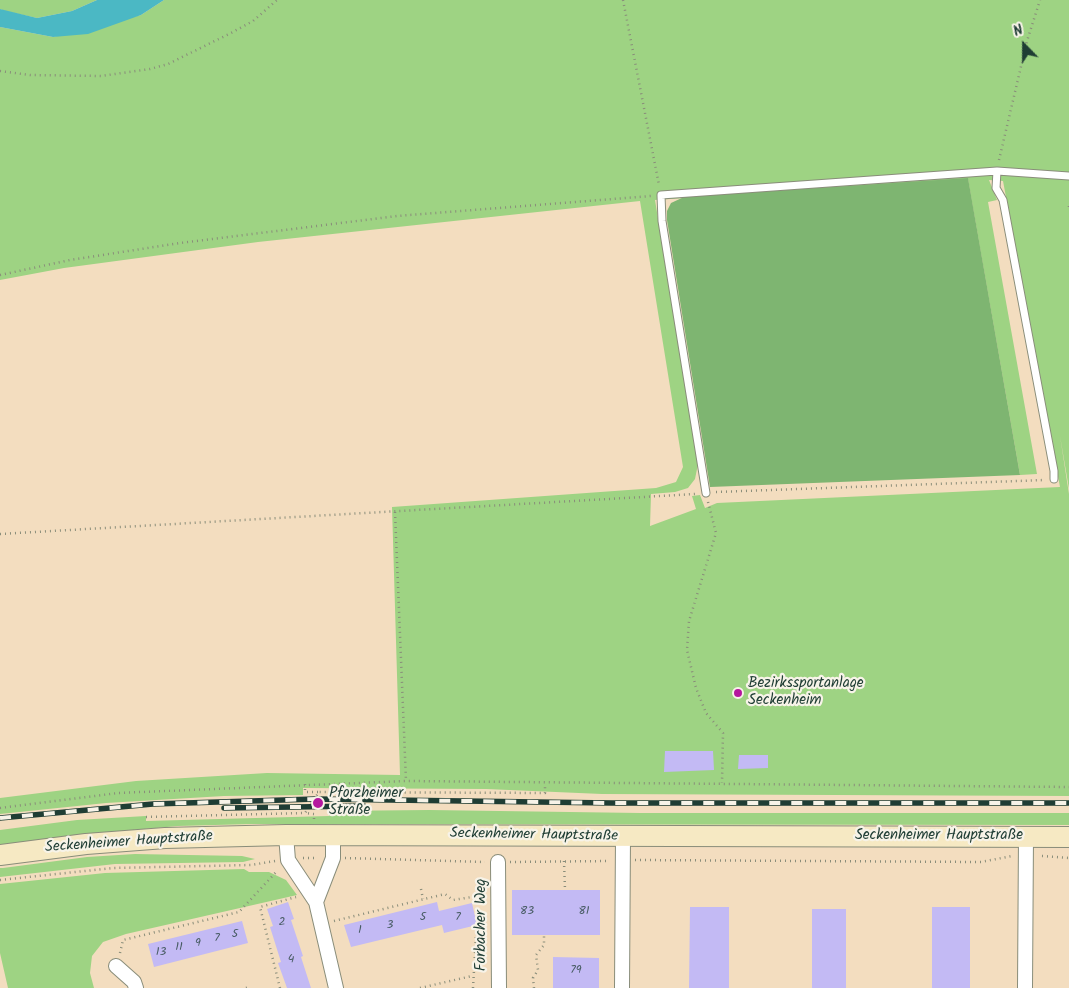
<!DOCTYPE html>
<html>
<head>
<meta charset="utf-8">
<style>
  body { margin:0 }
  #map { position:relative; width:1069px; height:988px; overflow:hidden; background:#f3ddbf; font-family:Kalam,sans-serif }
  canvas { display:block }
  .north { position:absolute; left:999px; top:20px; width:50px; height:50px; -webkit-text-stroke:4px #f7f3e8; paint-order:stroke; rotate:338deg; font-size:14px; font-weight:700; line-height:20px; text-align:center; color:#1f3d34 }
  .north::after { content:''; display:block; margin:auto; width:18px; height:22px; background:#1f3d34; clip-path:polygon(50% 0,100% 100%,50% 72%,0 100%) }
</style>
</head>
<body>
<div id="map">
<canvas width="1069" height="988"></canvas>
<div class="north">N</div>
</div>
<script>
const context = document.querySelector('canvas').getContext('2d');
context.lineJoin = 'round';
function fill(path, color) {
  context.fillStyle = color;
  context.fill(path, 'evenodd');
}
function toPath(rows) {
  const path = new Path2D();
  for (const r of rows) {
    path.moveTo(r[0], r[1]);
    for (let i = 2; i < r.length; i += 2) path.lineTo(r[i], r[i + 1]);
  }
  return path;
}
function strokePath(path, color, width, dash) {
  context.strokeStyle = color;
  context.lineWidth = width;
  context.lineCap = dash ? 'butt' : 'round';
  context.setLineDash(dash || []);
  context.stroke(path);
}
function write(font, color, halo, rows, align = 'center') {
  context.font = font + ' Kalam,sans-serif';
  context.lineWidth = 4.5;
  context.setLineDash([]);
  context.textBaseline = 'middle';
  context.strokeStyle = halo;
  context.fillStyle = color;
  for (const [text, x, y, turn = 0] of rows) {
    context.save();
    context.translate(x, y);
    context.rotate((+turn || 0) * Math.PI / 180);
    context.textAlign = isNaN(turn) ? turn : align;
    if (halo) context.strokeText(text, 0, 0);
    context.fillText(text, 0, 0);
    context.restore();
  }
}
fill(toPath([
  [0,0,97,0,72,11,37,18,5,11,0,9],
  [164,0,1069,0,1069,489,1060,436,1069,494,1069,796,602,794,486,789,303,788,303,795,224,796,106,803,0,814,0,798,136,781,267,773,400,775,392,507,656,488,676,482,683,467,640,201,258,242,64,268,0,280,0,27,53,37,141,15],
  [968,179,1020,475,1037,474,988,202,997,200,989,180,1003,181,1060,487,717,503,705,508,700,495,692,496,696,509,650,526,651,494,675,492,688,488,695,479,698,464,655,200],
  [429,810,640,813,1069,813,1069,825,252,824,178,826,89,834,0,846,0,830,77,820,146,816,146,821,329,816,329,811],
  [135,854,242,856,255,859,243,862,115,864,0,877,0,868,3,868,87,857],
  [244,869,249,872,269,872,286,880,297,895,126,934,103,942,92,956,90,973,94,988,8,988,0,953,0,884,105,873]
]), '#9ed383');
fill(toPath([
  [968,178,1020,475,710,487,667,220,667,211,671,203,684,197]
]), '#7eb571');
fill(toPath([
  [97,0,164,0,141,15,88,34,53,37,0,27,0,9,37,18,72,11]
]), '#4bb8c4');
fill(toPath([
  [665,751,713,751,714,770,664,772],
  [739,755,768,755,768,768,738,769],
  [512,890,600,890,600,935,512,935],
  [288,902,294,919,291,920,303,956,301,957,311,988,287,988,278,963,281,962,270,927,273,926,267,909],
  [437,902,439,911,472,903,477,925,444,933,442,925,351,947,344,925],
  [690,907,729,907,729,988,689,988],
  [932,907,970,907,970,988,932,988],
  [812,909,846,909,846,988,812,988],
  [242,921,248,943,154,967,148,944],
  [553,957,599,958,599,988,553,988]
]), '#c3baf4');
const service = toPath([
  [997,171,996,188,1003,200,1054,471,1054,479],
  [706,493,662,221,661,195,997,171,1069,176]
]);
const minor = toPath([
  [286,835,288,860,316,902,336,988],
  [498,862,499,988],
  [316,902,333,858,333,835],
  [116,966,134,982,136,988],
  [622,988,623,837],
  [1025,988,1026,836]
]);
const secondary = toPath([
  [0,855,86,844,165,838,286,835,1069,837]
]);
strokePath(service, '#898d7a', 9);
strokePath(minor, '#898d7a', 16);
strokePath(secondary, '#898d7a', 22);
strokePath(toPath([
  [623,0,659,185],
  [0,71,30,75,101,76,150,69,168,64,231,33,253,21,277,0],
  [999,160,1027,41,1040,0],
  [1069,206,1069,208],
  [0,275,70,260,180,243,397,216,651,196],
  [716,492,1045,480],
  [708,502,716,533,689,621,687,650,696,688,706,713,723,733,722,783],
  [395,512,406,781],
  [0,534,695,494],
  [305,784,305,792,319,792],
  [0,808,118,793,406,781,1069,787],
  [146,817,305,813],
  [314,819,314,814,305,813,319,792,545,793,545,784],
  [1042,856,1069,858],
  [303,858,317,858],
  [345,858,485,862],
  [635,860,981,862,1012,856],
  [564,861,565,890],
  [510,862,610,861],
  [0,880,113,868,251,865,275,861],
  [421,889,423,899],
  [334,921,445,894,453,900,472,897],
  [120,953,123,940,239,912,278,870],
  [246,988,249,987],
  [280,988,260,907,296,897],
  [420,988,472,976],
  [473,988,476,935],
  [534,988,533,978,538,970,536,955,544,945,544,935]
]), '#898d7a', 2.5, [1, 4]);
strokePath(service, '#fff', 7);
strokePath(minor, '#fff', 14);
strokePath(secondary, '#f6e9c3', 20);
const rail = toPath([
  [224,808,364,806],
  [0,818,153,804,316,799,612,803,1069,803]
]);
strokePath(rail, '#1f3d34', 5.5);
strokePath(rail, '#f7f3e8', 4, [11]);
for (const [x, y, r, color] of [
  [738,693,5,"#b5179e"],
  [318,803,6,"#b5179e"]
]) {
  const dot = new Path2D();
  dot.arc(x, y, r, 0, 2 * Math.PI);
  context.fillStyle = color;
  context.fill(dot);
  strokePath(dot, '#f7f3e8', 2);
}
write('12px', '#485c64', null, [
  ["83",527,912],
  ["81",584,912],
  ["5",423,918],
  ["7",458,918],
  ["2",282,923],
  ["3",390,926],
  ["1",360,931],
  ["5",235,935],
  ["7",217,939],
  ["9",198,944],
  ["11",179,948],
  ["13",161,953],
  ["4",291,960],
  ["79",576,971]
]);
write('15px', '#1f3d34', '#f7f3e8', [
  ["Bezirkssportanlage",748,684],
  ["Seckenheim",748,701],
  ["Pforzheimer",329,794],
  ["Straße",329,811]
], 'left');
write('15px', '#1f3d34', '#f7f3e8', [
  ["Seckenheimer Hauptstraße",534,836,1],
  ["Seckenheimer Hauptstraße",939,836],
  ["Seckenheimer Hauptstraße",129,843,-4],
  ["Forbacher Weg",482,925,-90]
]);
</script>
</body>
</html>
